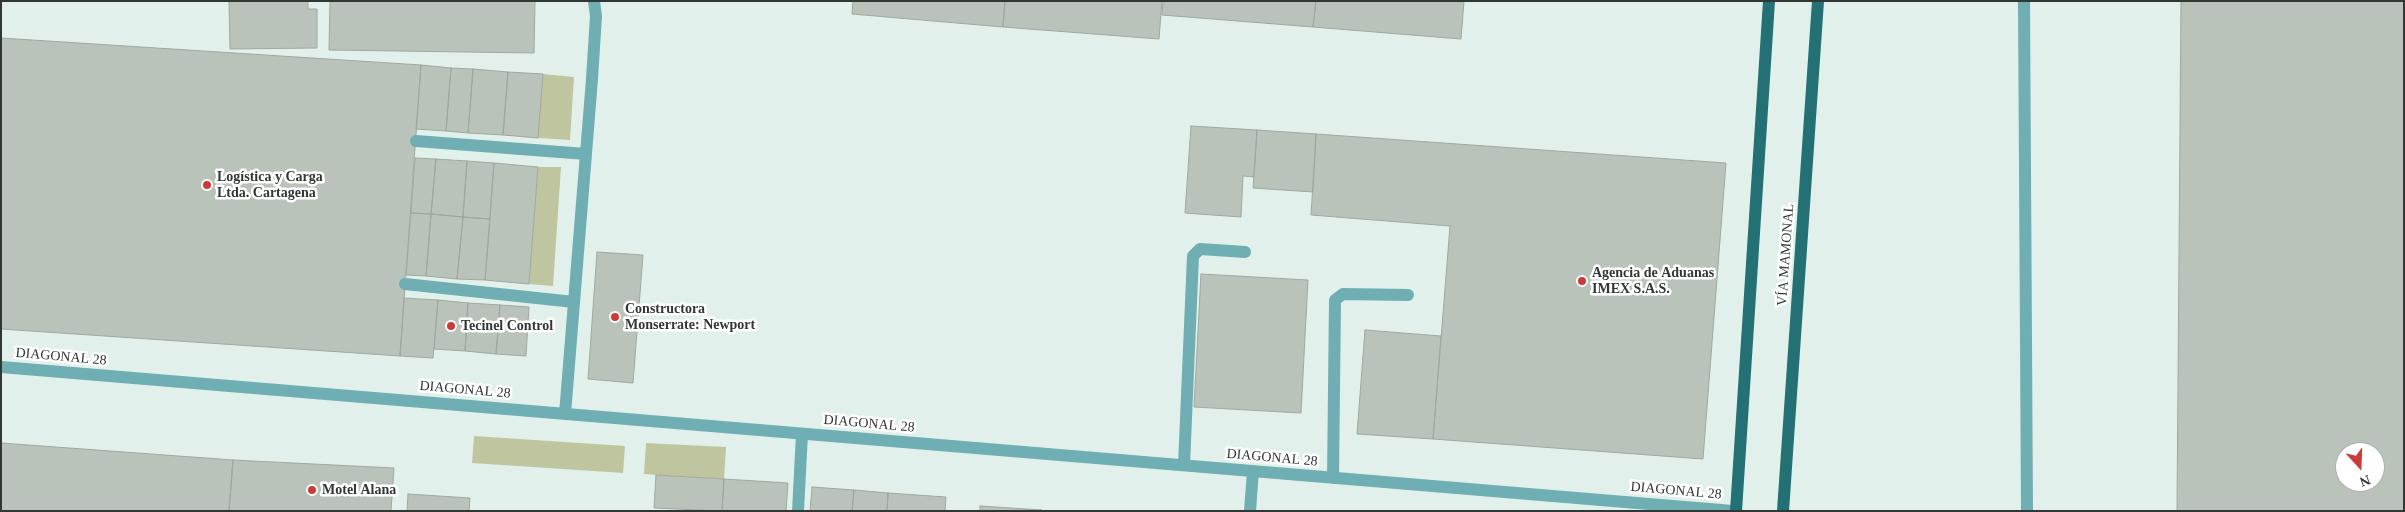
<!DOCTYPE html>
<html>
<head>
<meta charset="utf-8">
<style>
  body { margin:0 }
  #map { position:relative; width:2405px; height:512px; overflow:hidden; background:#e2f0eb; font-family:Georgia,serif }
  canvas { display:block }
  .frame { position:absolute; inset:0; border:2px solid #313735; pointer-events:none }
  .north { position:absolute; left:2335px; top:442px; width:50px; height:50px; box-sizing:border-box; background:#fff; border:1px solid #adafae; border-radius:50%; rotate:160deg; font-size:14px; font-weight:700; line-height:20px; text-align:center; color:#313735 }
  .north::after { content:''; display:block; margin:auto; width:18px; height:22px; background:#ca3b39; clip-path:polygon(50% 0,100% 100%,50% 72%,0 100%) }
</style>
</head>
<body>
<div id="map">
<canvas width="2405" height="512"></canvas>
<div class="frame"></div>
<div class="north">N</div>
</div>
<script>
const context = document.querySelector('canvas').getContext('2d');
context.lineJoin = 'round';
function fill(path, color) {
  context.fillStyle = color;
  context.fill(path, 'evenodd');
}
function toPath(rows) {
  const path = new Path2D();
  for (const r of rows) {
    path.moveTo(r[0], r[1]);
    for (let i = 2; i < r.length; i += 2) path.lineTo(r[i], r[i + 1]);
  }
  return path;
}
function strokePath(path, color, width, dash) {
  context.strokeStyle = color;
  context.lineWidth = width;
  context.lineCap = dash ? 'butt' : 'round';
  context.setLineDash(dash || []);
  context.stroke(path);
}
function write(font, color, halo, rows, align = 'center') {
  context.font = font + ' Georgia,serif';
  context.lineWidth = 5;
  context.setLineDash([]);
  context.textBaseline = 'middle';
  context.strokeStyle = halo;
  context.fillStyle = color;
  for (const [text, x, y, turn = 0] of rows) {
    context.save();
    context.translate(x, y);
    context.rotate((+turn || 0) * Math.PI / 180);
    context.textAlign = isNaN(turn) ? turn : align;
    if (halo) context.strokeText(text, 0, 0);
    context.fillText(text, 0, 0);
    context.restore();
  }
}
fill(toPath([
  [543,74,574,77,570,140,538,138],
  [538,167,561,167,553,286,529,284],
  [474,436,625,446,623,473,472,463],
  [646,443,726,447,724,479,644,474]
]), '#bfc59e');
const building = toPath([
  [229,1,308,1,308,9,317,9,317,48,230,49,229,1],
  [330,1,535,1,534,53,329,50,330,1],
  [853,1,1005,1,1003,27,852,14,853,1],
  [1005,1,1162,1,1159,39,1003,27,1005,1],
  [1163,1,1316,1,1313,27,1162,15,1163,1],
  [1316,1,1464,1,1461,39,1313,27,1316,1],
  [2181,1,2404,1,2404,511,2177,511,2181,1],
  [2345,452,2375,452,2375,482,2345,482,2345,452],
  [1,38,421,65,400,356,1,329,1,38],
  [421,65,451,68,446,131,416,129,421,65],
  [451,68,473,69,468,133,446,131,451,68],
  [473,69,508,72,503,135,468,133,473,69],
  [508,72,543,74,538,138,503,135,508,72],
  [1191,126,1257,130,1254,177,1243,176,1241,217,1185,213,1191,126],
  [1257,130,1316,134,1313,192,1253,188,1257,130],
  [1316,134,1726,163,1703,459,1433,439,1450,226,1311,215,1316,134],
  [415,158,436,159,431,214,411,213,415,158],
  [436,159,467,161,463,217,431,214,436,159],
  [467,161,494,163,490,219,463,217,467,161],
  [494,163,538,167,529,284,485,280,494,163],
  [411,213,431,214,426,276,406,275,411,213],
  [431,214,463,217,457,279,426,276,431,214],
  [463,217,490,219,485,280,457,279,463,217],
  [597,252,643,255,633,383,588,379,597,252],
  [1201,274,1308,280,1301,413,1194,407,1201,274],
  [404,298,438,300,433,358,400,356,404,298],
  [438,300,468,303,465,351,434,349,438,300],
  [468,303,500,305,496,354,465,351,468,303],
  [500,305,529,307,526,356,496,354,500,305],
  [1365,330,1441,336,1433,439,1357,434,1365,330],
  [1,443,233,460,229,511,1,511,1,443],
  [233,460,394,468,391,511,229,511,233,460],
  [656,475,724,479,722,511,654,508,656,475],
  [724,479,788,483,786,511,722,511,724,479],
  [812,487,854,490,852,511,810,511,812,487],
  [854,490,888,493,887,511,852,511,854,490],
  [888,493,946,497,945,511,887,511,888,493],
  [408,494,470,498,469,511,407,511,408,494],
  [980,506,1042,510,980,511,980,506]
]);
fill(building, '#bac3b9');
strokePath(building, '#9fa89e', 1);
strokePath(toPath([
  [2024,1,2027,511],
  [416,141,586,154],
  [405,284,574,302],
  [1,367,1733,511],
  [565,414,592,79,596,16,594,1],
  [1184,465,1193,256,1200,249,1245,252],
  [1333,478,1335,300,1343,294,1408,295],
  [798,511,802,434],
  [1250,511,1253,471]
]), '#6faeb3', 12);
strokePath(toPath([
  [1736,511,1769,1],
  [1783,511,1818,1]
]), '#237075', 12);
for (const [x, y, r, color] of [
  [207,185,5,"#ca3b39"],
  [1582,281,5,"#ca3b39"],
  [615,317,5,"#ca3b39"],
  [451,326,5,"#ca3b39"],
  [312,490,5,"#ca3b39"]
]) {
  const dot = new Path2D();
  dot.arc(x, y, r, 0, 2 * Math.PI);
  context.fillStyle = color;
  context.fill(dot);
  strokePath(dot, '#fff', 2);
}
write('bold 14px', '#313735', '#fff', [
  ["Logística y Carga",217,177],
  ["Ltda. Cartagena",217,193],
  ["Agencia de Aduanas",1592,273],
  ["IMEX S.A.S.",1592,289],
  ["Constructora",625,309],
  ["Monserrate: Newport",625,325],
  ["Tecinel Control",461,326],
  ["Motel Alana",322,490]
], 'left');
write('14px', '#313735', '#fff', [
  ["VÍA MAMONAL",1786,255,-86],
  ["DIAGONAL 28",61,357,5],
  ["DIAGONAL 28",465,390,5],
  ["DIAGONAL 28",869,424,5],
  ["DIAGONAL 28",1272,458,5],
  ["DIAGONAL 28",1676,491,5]
]);
</script>
</body>
</html>
